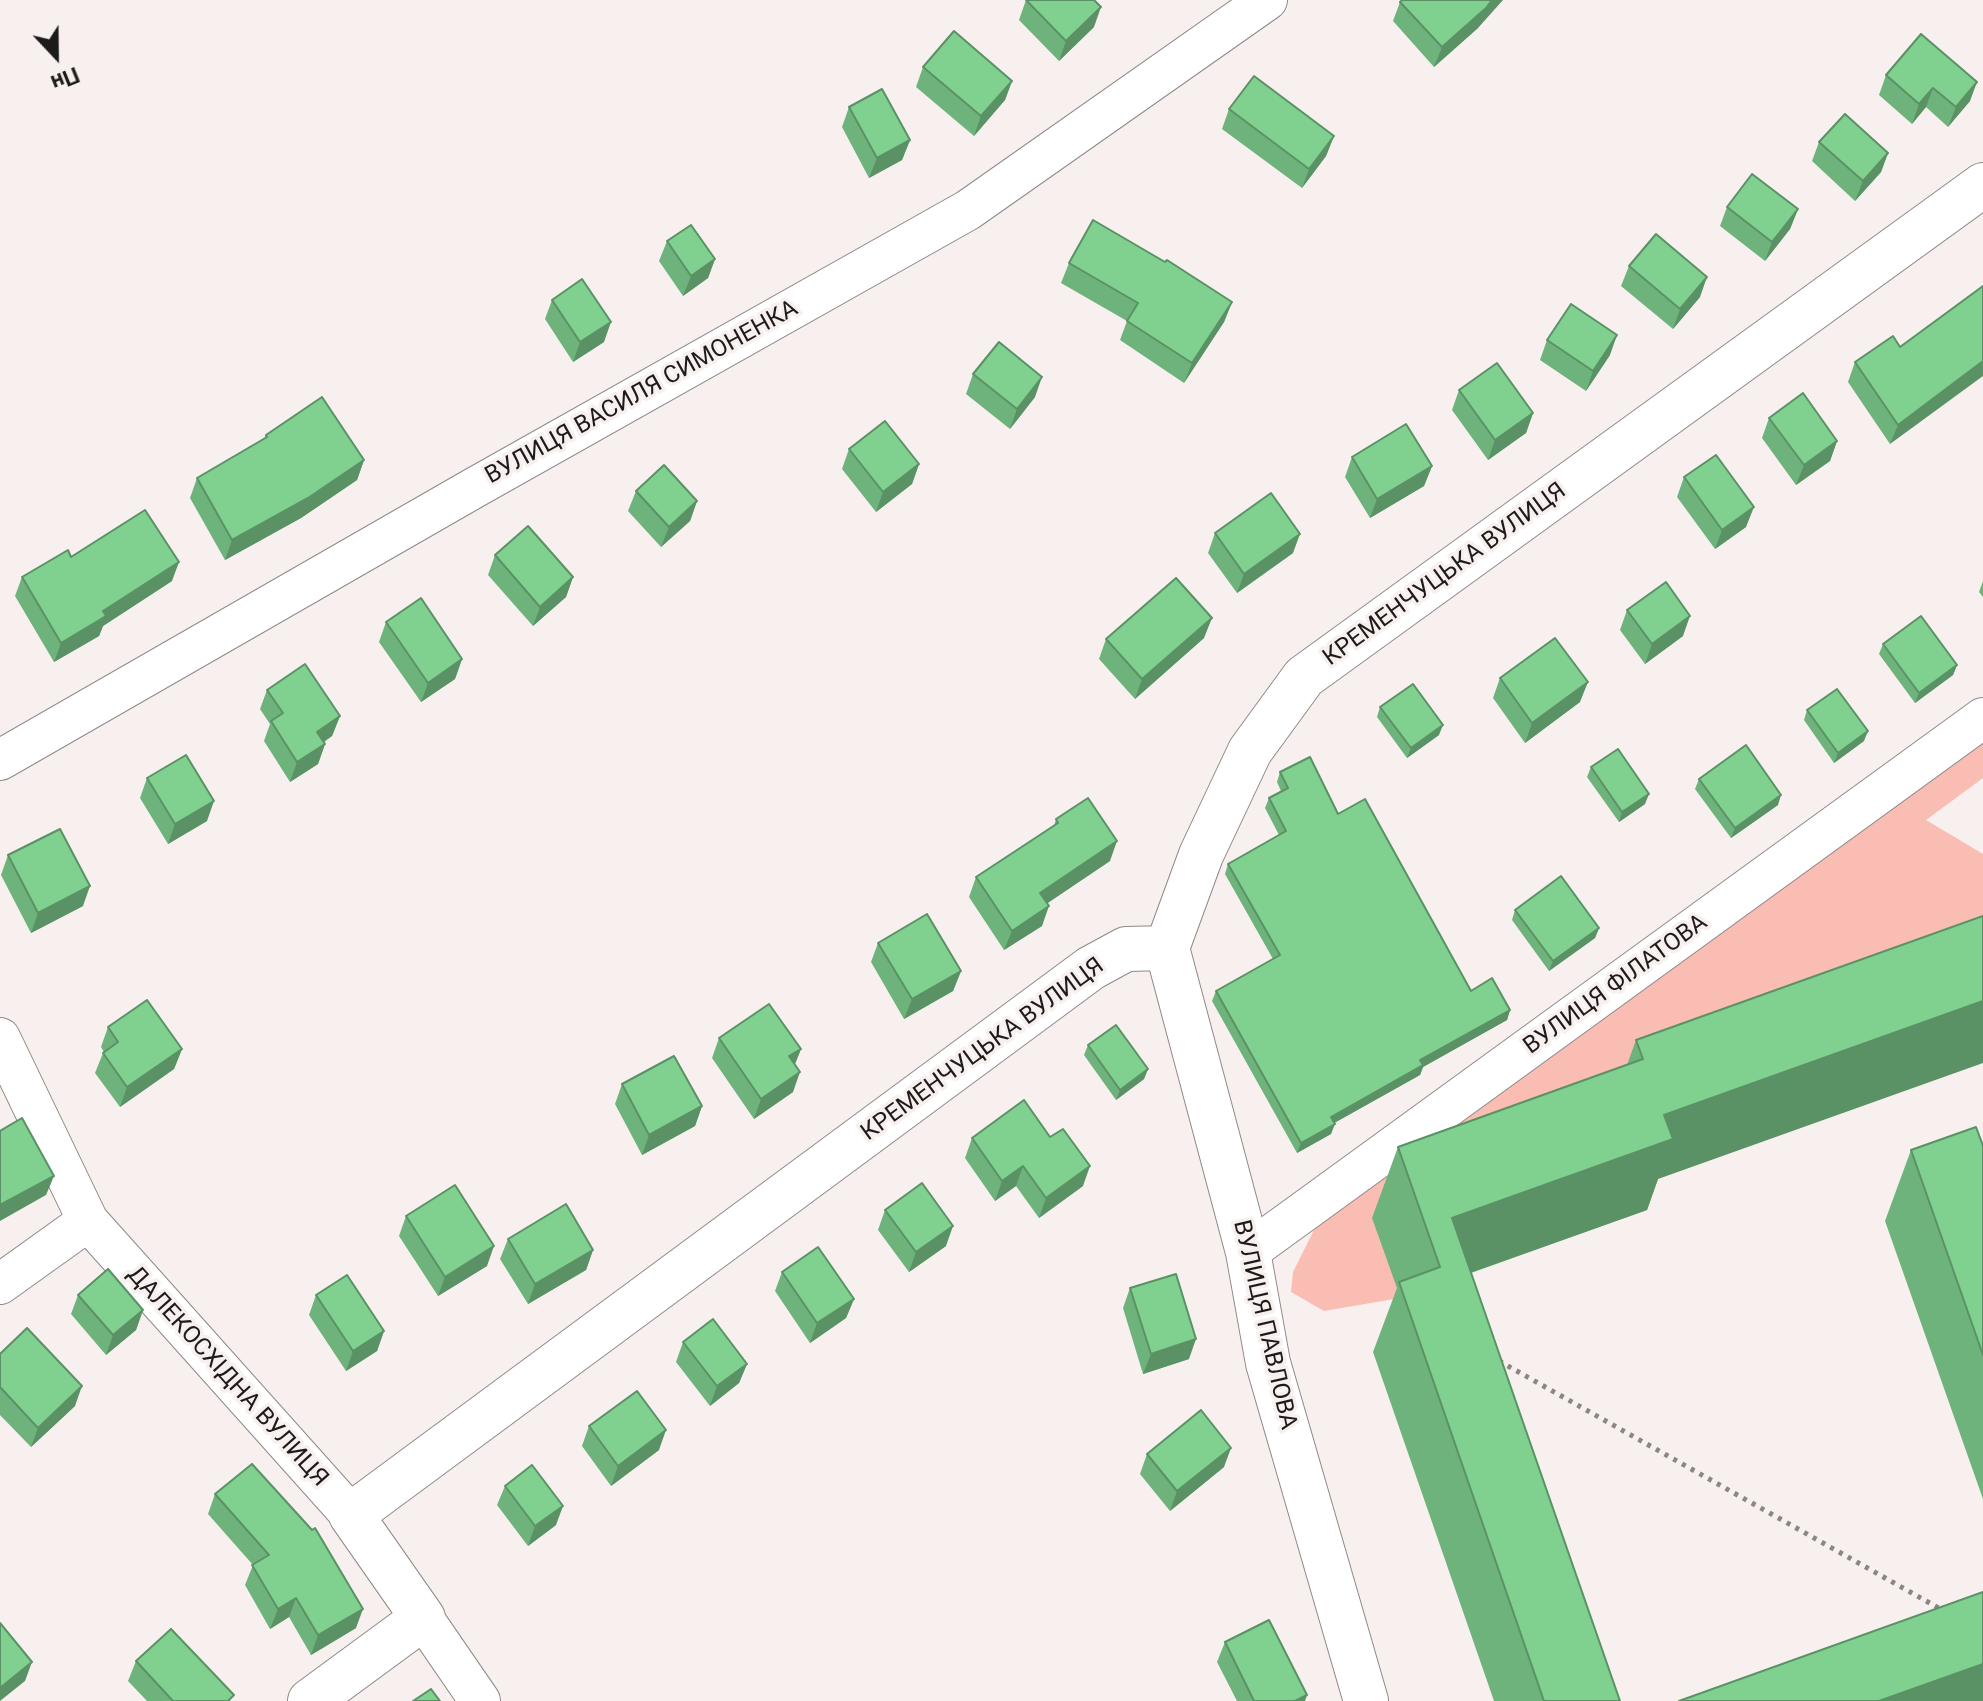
<!DOCTYPE html>
<html>
<head>
<meta charset="utf-8">
<style>
  body { margin:0 }
  #map { position:relative; width:1983px; height:1701px; overflow:hidden; background:#f8f0ef; font-family:Roboto,sans-serif }
  canvas { display:block }
  .north { position:absolute; left:16px; top:16px; width:80px; height:80px; -webkit-text-stroke:6px #f8f0ef; paint-order:stroke; rotate:158deg; font-size:22px; font-weight:700; line-height:32px; text-align:center; color:#1d1b1a }
  .north::after { content:''; display:block; margin:auto; width:28px; height:36px; background:#1d1b1a; clip-path:polygon(50% 0,100% 100%,50% 72%,0 100%) }
</style>
</head>
<body>
<div id="map">
<canvas width="1983" height="1701"></canvas>
<div class="north">Пн</div>
</div>
<script>
const context = document.querySelector('canvas').getContext('2d');
context.lineJoin = 'round';
function fill(path, color) {
  context.fillStyle = color;
  context.fill(path, 'evenodd');
}
function toPath(rows) {
  const path = new Path2D();
  for (const r of rows) {
    path.moveTo(r[0], r[1]);
    for (let i = 2; i < r.length; i += 2) path.lineTo(r[i], r[i + 1]);
  }
  return path;
}
function strokePath(path, color, width, dash) {
  context.strokeStyle = color;
  context.lineWidth = width;
  context.lineCap = dash ? 'butt' : 'round';
  context.setLineDash(dash || []);
  context.stroke(path);
}
function write(font, color, halo, rows, align = 'center') {
  context.font = font + ' Roboto,sans-serif';
  context.lineWidth = 7;
  context.setLineDash([]);
  context.textBaseline = 'middle';
  context.strokeStyle = halo;
  context.fillStyle = color;
  for (const [text, x, y, turn = 0] of rows) {
    context.save();
    context.translate(x, y);
    context.rotate((+turn || 0) * Math.PI / 180);
    context.textAlign = isNaN(turn) ? turn : align;
    if (halo) context.strokeText(text, 0, 0);
    context.fillText(text, 0, 0);
    context.restore();
  }
}
fill(toPath([
  [1983,736,1983,778,1926,820,1983,854,1983,978,1400,1298,1324,1311,1291,1292,1293,1272,1317,1224]
]), '#fabdb3');
const minor = toPath([
  [0,760,474,488,968,210,1267,0],
  [0,1038,88,1221,351,1515],
  [1248,1252,1983,718],
  [0,1284,88,1221],
  [423,1618,480,1701]
]);
const tertiary = toPath([
  [1167,948,1248,1252,1268,1363,1366,1701],
  [310,1701,423,1618,351,1515,1091,968,1126,949,1167,948,1201,855,1250,751,1304,677,1983,185]
]);
strokePath(minor, '#8f8988', 42);
strokePath(tertiary, '#8f8988', 46);
strokePath(toPath([
  [1499,1361,1944,1611]
]), '#8b8685', 5, [4, 6]);
strokePath(minor, '#fff', 40);
strokePath(tertiary, '#fff', 44);
fill(toPath([
  [1026,0,1094,27,1059,61,1019,20],
  [1400,2,1478,28,1434,67,1393,21],
  [1921,34,1970,101,1948,127,1926,107,1912,124,1879,95,1886,75],
  [923,67,1012,81,1005,100,974,136,916,87],
  [849,107,910,140,902,160,869,178,842,127],
  [1229,109,1334,136,1326,156,1302,188,1222,129],
  [1819,142,1888,153,1881,172,1855,201,1812,161],
  [1727,207,1798,209,1790,229,1765,261,1720,226],
  [667,241,715,259,708,278,683,296,659,261],
  [1069,263,1232,302,1224,322,1184,383,1120,340,1127,321,1061,283],
  [1629,266,1700,297,1673,329,1621,286],
  [1983,286,1890,444,1848,382,1855,362,1900,347],
  [552,300,604,342,573,362,545,319],
  [1547,340,1610,355,1586,391,1540,360],
  [973,374,1035,397,1010,429,966,394],
  [1459,390,1533,413,1526,433,1488,460,1452,410],
  [1769,418,1837,441,1830,461,1796,485,1762,438],
  [266,435,364,460,357,480,301,518,225,560,190,498,197,478,264,439],
  [849,449,919,464,912,484,876,512,842,469],
  [1352,457,1432,466,1424,486,1370,518,1345,477],
  [1684,477,1746,527,1715,549,1677,497],
  [636,491,697,501,690,521,661,547,628,511],
  [1215,533,1293,553,1237,593,1208,553],
  [495,555,573,577,566,597,533,626,488,575],
  [71,557,172,581,103,626,99,636,54,662,15,596,22,577],
  [1983,581,1983,597,1979,592],
  [1627,610,1683,636,1645,664,1620,630],
  [386,622,462,659,455,679,421,702,379,642],
  [1204,638,1135,699,1099,659,1106,639],
  [1883,644,1957,665,1953,675,1915,703,1879,654],
  [1500,678,1580,702,1525,743,1493,698],
  [267,690,340,716,332,736,324,742,325,744,318,764,290,782,264,741,270,724,260,709],
  [1380,707,1439,735,1407,758,1377,717],
  [1807,710,1864,741,1834,763,1804,720],
  [1591,767,1645,804,1619,822,1587,777],
  [1280,772,1338,814,1471,991,1510,1010,1507,1020,1423,1067,1420,1075,1334,1123,1331,1134,1297,1153,1212,1001,1216,991,1273,959,1225,874,1228,864,1279,835,1265,808,1269,798,1281,791,1277,782],
  [147,778,207,821,168,844,140,798],
  [1699,779,1778,805,1731,838,1695,789],
  [1056,819,1110,861,1047,903,1042,926,1004,950,969,897,976,877,1054,826],
  [8,855,83,906,31,933,1,875],
  [1515,910,1599,928,1595,938,1549,971,1512,920],
  [1983,916,1658,1179,1647,1210,1471,1273,1620,1701,1494,1701,1373,1352,1397,1288,1372,1218,1398,1147,1627,1065,1636,1040],
  [878,943,961,971,953,991,904,1019,871,962],
  [108,1027,182,1049,174,1069,120,1107,95,1073,103,1053,104,1052,101,1047],
  [719,1038,801,1049,795,1064,793,1092,754,1119,712,1058],
  [1088,1045,1148,1069,1144,1079,1116,1100,1084,1055],
  [622,1084,702,1106,695,1126,642,1155,615,1104],
  [972,1138,1083,1186,1039,1218,1016,1186,995,1201,965,1158],
  [1983,1146,1983,1499,1885,1221,1911,1150],
  [885,1210,946,1246,909,1272,878,1230],
  [406,1216,487,1266,438,1296,399,1236],
  [508,1239,593,1250,586,1270,528,1304,500,1259],
  [782,1272,854,1299,846,1318,810,1343,775,1291],
  [1130,1288,1189,1359,1143,1374,1123,1308],
  [78,1295,143,1310,136,1330,106,1355,71,1314],
  [316,1295,384,1331,377,1351,346,1371,309,1315],
  [683,1342,747,1364,739,1383,710,1406,676,1362],
  [0,1354,75,1406,31,1447,0,1415],
  [589,1426,659,1450,611,1486,582,1446],
  [1147,1454,1224,1467,1170,1511,1140,1474],
  [505,1486,556,1525,528,1546,497,1505],
  [215,1494,356,1628,311,1655,289,1617,270,1629,245,1585,253,1565,208,1514],
  [1225,1642,1305,1701,1237,1701,1217,1662],
  [136,1661,231,1701,147,1701,128,1681]
]), '#6eb37c');
fill(toPath([
  [1492,0,1503,0,1478,28,1434,67,1442,47],
  [1101,7,1094,27,1059,61,1066,41],
  [1012,81,1005,100,974,136,981,116],
  [1977,82,1970,101,1948,127,1956,107],
  [1933,88,1926,107,1912,124,1919,104],
  [1334,136,1326,156,1302,188,1309,169],
  [910,140,902,160,869,178,877,158],
  [1888,153,1881,172,1855,201,1863,181],
  [1798,209,1790,229,1765,261,1772,242],
  [715,259,708,278,683,296,691,276],
  [1707,277,1700,297,1673,329,1680,309],
  [1232,302,1224,322,1184,383,1192,363],
  [611,322,604,342,573,362,580,342],
  [1617,335,1610,355,1586,391,1593,371],
  [1983,361,1983,376,1890,444,1898,425],
  [1042,377,1035,397,1010,429,1017,409],
  [1533,413,1526,433,1488,460,1495,440],
  [1837,441,1830,461,1796,485,1804,465],
  [364,460,357,480,301,518,225,560,232,540],
  [919,464,912,484,876,512,883,492],
  [1432,466,1424,486,1370,518,1377,499],
  [697,501,690,521,661,547,669,527],
  [1754,507,1746,527,1715,549,1722,530],
  [1300,534,1293,553,1237,593,1244,574],
  [179,562,172,581,103,626,99,636,54,662,61,643,103,611],
  [573,577,566,597,533,626,540,607],
  [1690,616,1683,636,1645,664,1652,644],
  [1212,618,1204,638,1135,699,1142,679],
  [462,659,455,679,421,702,428,683],
  [1957,665,1953,675,1915,703,1919,693],
  [1588,682,1580,702,1525,743,1532,723],
  [340,716,332,736,310,751,317,732],
  [1443,725,1439,735,1407,758,1411,748],
  [1868,731,1864,741,1834,763,1838,753],
  [325,744,318,764,290,782,297,762],
  [1649,794,1645,804,1619,822,1622,812],
  [1781,795,1778,805,1731,838,1735,828],
  [214,801,207,821,168,844,175,824],
  [1117,841,1110,861,1033,913,1040,893],
  [90,886,83,906,31,933,38,913],
  [1049,906,1042,926,1004,950,1012,931],
  [1599,928,1595,938,1549,971,1553,961],
  [961,971,953,991,904,1019,912,999],
  [1983,1001,1983,1063,1658,1179,1647,1210,1433,1286,1440,1267,1452,1218,1664,1115],
  [1510,1010,1507,1020,1423,1067,1420,1075,1327,1127,1331,1117,1420,1060],
  [182,1049,174,1069,120,1107,127,1087],
  [801,1049,793,1069,789,1056],
  [1148,1069,1144,1079,1116,1100,1120,1090],
  [800,1072,793,1092,754,1119,761,1099],
  [702,1106,695,1126,642,1155,649,1135],
  [1335,1124,1331,1134,1297,1153,1301,1143],
  [1023,1166,1016,1186,995,1201,1002,1181],
  [1090,1166,1083,1186,1039,1218,1046,1198],
  [54,1176,46,1195,0,1221,0,1205],
  [953,1226,946,1246,909,1272,916,1252],
  [494,1246,487,1266,438,1296,445,1277],
  [593,1250,586,1270,528,1304,535,1284],
  [854,1299,846,1318,810,1343,817,1323],
  [143,1310,136,1330,106,1355,113,1335],
  [384,1331,377,1351,346,1371,353,1351],
  [1196,1339,1189,1359,1143,1374,1151,1354],
  [747,1364,739,1383,710,1406,717,1386],
  [82,1386,75,1406,31,1447,38,1428],
  [666,1430,659,1450,611,1486,618,1466],
  [1231,1448,1224,1467,1170,1511,1177,1491],
  [563,1506,556,1525,528,1546,535,1526],
  [296,1598,289,1617,270,1629,278,1609],
  [363,1609,356,1628,311,1655,318,1635],
  [32,1662,25,1681,0,1701,0,1688],
  [1983,1664,1983,1701,1879,1701],
  [1307,1695,1305,1701,1295,1701]
]), '#5a9265');
const building = toPath([
  [1026,0,1094,0,1101,7,1066,41,1026,0],
  [1402,0,1492,0,1486,8,1442,47,1400,2,1402,0],
  [954,31,1012,81,981,116,923,67,954,31],
  [1921,34,1977,82,1956,107,1933,88,1919,104,1886,75,1921,34],
  [1254,76,1334,136,1309,169,1229,109,1254,76],
  [882,89,910,140,877,158,849,107,882,89],
  [1845,114,1888,153,1863,181,1819,142,1845,114],
  [1752,174,1798,209,1772,242,1727,207,1752,174],
  [1093,220,1165,262,1167,260,1232,302,1192,363,1127,321,1138,303,1069,263,1093,220],
  [691,225,715,259,691,276,667,241,691,225],
  [1656,234,1707,277,1680,309,1629,266,1656,234],
  [582,279,611,322,580,342,552,300,582,279],
  [1983,286,1983,361,1898,425,1855,362,1893,336,1900,347,1983,286],
  [1571,304,1617,335,1593,371,1547,340,1571,304],
  [999,342,1042,377,1017,409,973,374,999,342],
  [1497,363,1533,413,1495,440,1459,390,1497,363],
  [1803,393,1837,441,1804,465,1769,418,1803,393],
  [322,397,364,460,308,498,232,540,197,478,267,437,266,435,322,397],
  [885,421,919,464,883,492,849,449,885,421],
  [1406,424,1432,466,1377,499,1352,457,1406,424],
  [1716,455,1754,507,1722,530,1684,477,1716,455],
  [664,465,697,501,669,527,636,491,664,465],
  [1271,493,1300,534,1244,574,1215,533,1271,493],
  [145,510,179,562,103,611,106,616,61,643,22,577,68,550,71,557,145,510],
  [528,526,573,577,540,607,495,555,528,526],
  [1176,578,1212,618,1142,679,1106,639,1176,578],
  [1666,582,1690,616,1652,644,1627,610,1666,582],
  [421,598,462,659,428,683,386,622,421,598],
  [1921,616,1957,665,1919,693,1883,644,1921,616],
  [1555,638,1588,682,1532,723,1500,678,1555,638],
  [305,664,340,716,317,732,325,744,297,762,271,721,283,713,267,690,305,664],
  [1413,684,1443,725,1411,748,1380,707,1413,684],
  [1837,689,1868,731,1838,753,1807,710,1837,689],
  [1746,745,1781,795,1735,828,1699,779,1746,745],
  [1618,749,1649,794,1622,812,1591,767,1618,749],
  [186,755,214,801,175,824,147,778,186,755],
  [1310,757,1338,814,1365,799,1471,991,1492,978,1510,1010,1420,1060,1423,1065,1331,1117,1335,1124,1301,1143,1216,991,1280,955,1228,864,1286,831,1269,798,1288,788,1280,772,1310,757],
  [1088,798,1117,841,1040,893,1049,906,1012,931,976,877,1058,823,1056,819,1088,798],
  [60,829,90,886,38,913,8,855,60,829],
  [1561,876,1599,928,1553,961,1515,910,1561,876],
  [927,914,961,971,912,999,878,943,927,914],
  [1983,916,1983,1001,1664,1115,1673,1139,1452,1218,1620,1701,1544,1701,1399,1282,1440,1267,1398,1147,1643,1059,1636,1040,1983,916],
  [147,1000,182,1049,127,1087,103,1053,118,1042,108,1027,147,1000],
  [769,1004,801,1049,789,1056,800,1072,761,1099,719,1038,769,1004],
  [1116,1025,1148,1069,1120,1090,1088,1045,1116,1025],
  [674,1056,702,1106,649,1135,622,1084,674,1056],
  [1024,1100,1050,1137,1063,1129,1090,1166,1046,1198,1023,1166,1002,1181,972,1138,1024,1100],
  [22,1118,54,1176,0,1205,0,1131,22,1118],
  [1976,1127,1983,1146,1983,1355,1911,1150,1976,1127],
  [922,1183,953,1226,916,1252,885,1210,922,1183],
  [455,1185,494,1246,445,1277,406,1216,455,1185],
  [566,1204,593,1250,535,1284,508,1239,566,1204],
  [818,1247,854,1299,817,1323,782,1272,818,1247],
  [108,1269,143,1310,113,1335,78,1295,108,1269],
  [1176,1274,1196,1339,1151,1354,1130,1288,1176,1274],
  [347,1275,384,1331,353,1351,316,1295,347,1275],
  [713,1319,747,1364,717,1386,683,1342,713,1319],
  [27,1328,82,1386,38,1428,0,1387,0,1354,27,1328],
  [637,1391,666,1430,618,1466,589,1426,637,1391],
  [1201,1410,1231,1448,1177,1491,1147,1454,1201,1410],
  [252,1464,312,1530,315,1528,363,1609,318,1635,296,1598,278,1609,252,1565,269,1555,215,1494,252,1464],
  [532,1465,563,1506,535,1526,505,1486,532,1465],
  [1983,1592,1983,1664,1879,1701,1679,1701,1983,1592],
  [1269,1620,1307,1695,1295,1701,1254,1701,1225,1642,1269,1620],
  [0,1623,32,1662,0,1688,0,1623],
  [171,1629,234,1695,228,1701,173,1701,136,1661,171,1629],
  [431,1689,440,1701,413,1701,431,1689]
]);
fill(building, '#80d090');
strokePath(building, '#5a9265', 2);
write('24px', '#1d1b1a', '#f8f0ef', [
  ["ВУЛИЦЯ ВАСИЛЯ СИМОНЕНКА",642,393,-29],
  ["КРЕМЕНЧУЦЬКА ВУЛИЦЯ",1445,575,-36],
  ["ВУЛИЦЯ ФІЛАТОВА",1616,985,-36],
  ["КРЕМЕНЧУЦЬКА ВУЛИЦЯ",983,1050,-36],
  ["ВУЛИЦЯ ПАВЛОВА",1264,1325,77],
  ["ДАЛЕКОСХІДНА ВУЛИЦЯ",227,1377,48]
]);
</script>
</body>
</html>
